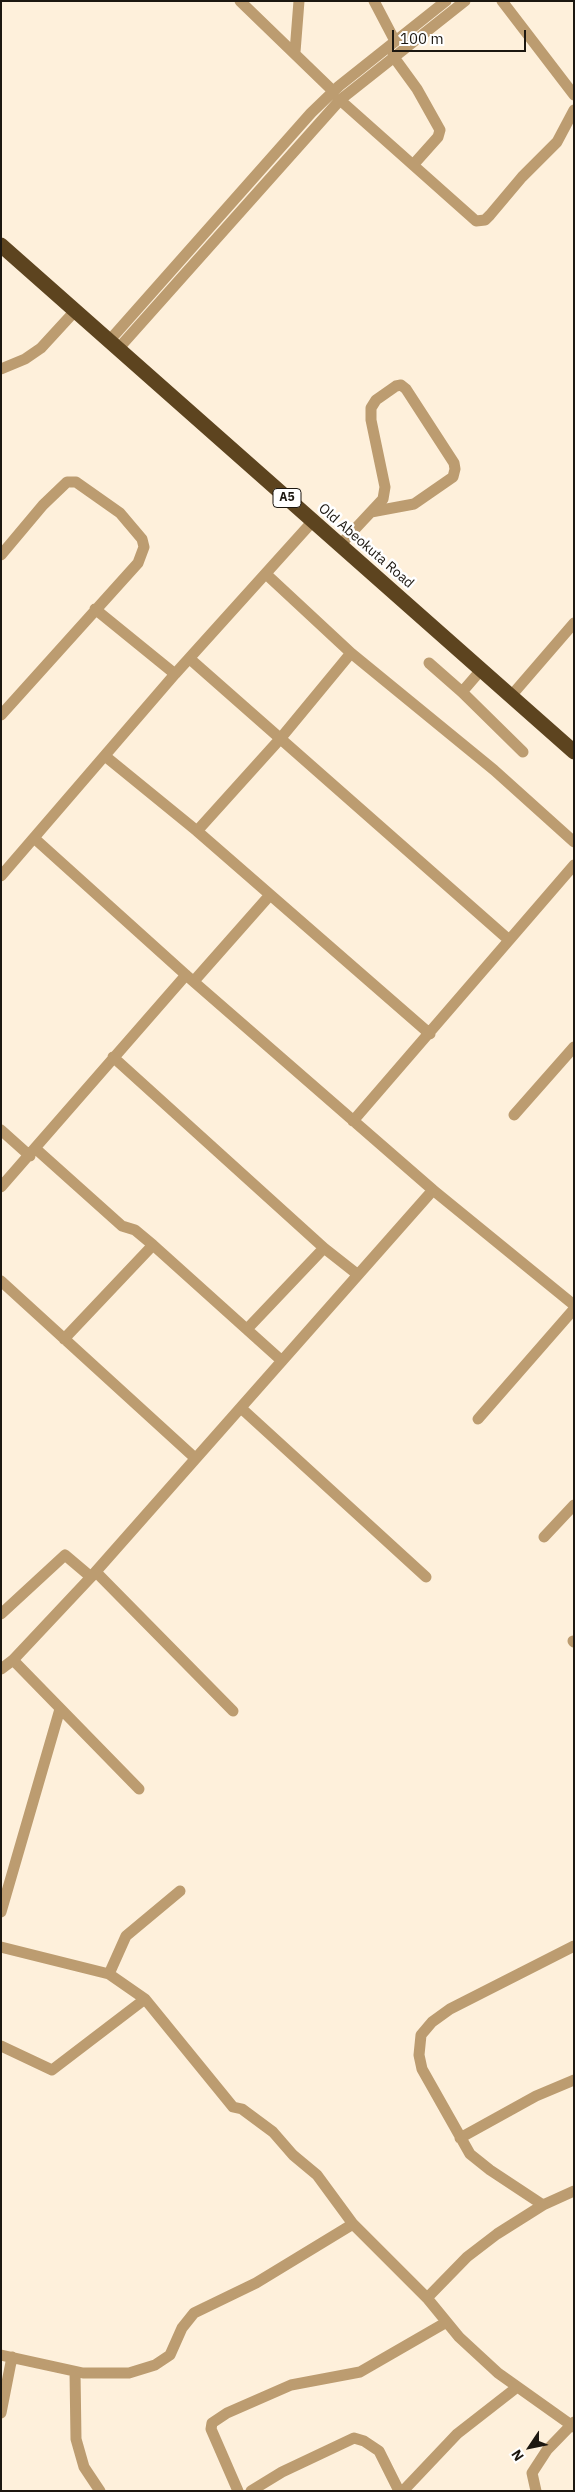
<!DOCTYPE html>
<html>
<head>
<meta charset="utf-8">
<style>
  body { margin:0 }
  #map { position:relative; width:575px; height:2492px; overflow:hidden; background:#fef0db; font-family:"IBM Plex Sans",sans-serif }
  canvas { display:block }
  .frame { position:absolute; inset:0; border:2px solid #1c1710; pointer-events:none }
  .north { position:absolute; left:505px; top:2422px; width:50px; height:50px; -webkit-text-stroke:4px #fff; paint-order:stroke; rotate:236deg; font-size:14px; font-weight:700; line-height:20px; text-align:center; color:#1c1710 }
  .north::after { content:''; display:block; margin:auto; width:18px; height:22px; background:#1c1710; clip-path:polygon(50% 0,100% 100%,50% 72%,0 100%) }
  .scale { position:absolute; left:392px; top:30px; width:134px; height:22px; box-sizing:border-box; border:2px solid #1c1710; border-top:0; padding-left:6px; font-size:15px; line-height:18px; white-space:nowrap; color:#1c1710; -webkit-text-stroke:4px #fff; paint-order:stroke }
</style>
</head>
<body>
<div id="map">
<canvas width="575" height="2492"></canvas>
<div class="frame"></div>
<div class="north">N</div>
<div class="scale">100 m</div>
</div>
<script>
const context = document.querySelector('canvas').getContext('2d');
context.lineJoin = 'round';
function toPath(rows) {
  const path = new Path2D();
  for (const r of rows) {
    path.moveTo(r[0], r[1]);
    for (let i = 2; i < r.length; i += 2) path.lineTo(r[i], r[i + 1]);
  }
  return path;
}
function strokePath(path, color, width, dash) {
  context.strokeStyle = color;
  context.lineWidth = width;
  context.lineCap = dash ? 'butt' : 'round';
  context.setLineDash(dash || []);
  context.stroke(path);
}
function write(font, color, halo, rows, align = 'center') {
  context.font = font + ' "IBM Plex Sans",sans-serif';
  context.lineWidth = 5;
  context.setLineDash([]);
  context.textBaseline = 'middle';
  context.strokeStyle = halo;
  context.fillStyle = color;
  for (const [text, x, y, turn = 0] of rows) {
    context.save();
    context.translate(x, y);
    context.rotate((+turn || 0) * Math.PI / 180);
    context.textAlign = isNaN(turn) ? turn : align;
    if (halo) context.strokeText(text, 0, 0);
    context.fillText(text, 0, 0);
    context.restore();
  }
}
strokePath(toPath([
  [240,1,333,91],
  [374,1,395,41],
  [502,1,574,95],
  [295,52,299,1],
  [393,56,417,89,440,130,438,137,413,165],
  [340,100,476,221,485,220,490,215,522,177,557,142,574,110],
  [109,341,311,113,339,86,446,1],
  [118,349,340,100,465,1],
  [1,369,25,359,41,348,75,311],
  [340,545,383,499,385,487,371,420,371,408,376,400,396,386,401,385,406,389,454,463,455,469,453,477,414,504,371,512],
  [1,555,43,505,67,482,76,482,120,513,142,539,144,547,138,563,1,715],
  [266,574,351,653,494,770,574,842],
  [95,609,175,674],
  [190,659,509,940],
  [429,663,462,692,523,752],
  [462,692,481,670],
  [511,696,574,623],
  [105,756,197,831,430,1034],
  [197,831,280,739,351,653],
  [34,838,186,975,433,1190,574,1305],
  [1,876,175,674,313,521],
  [194,981,270,895],
  [113,1057,324,1248,357,1274],
  [514,1115,574,1047],
  [353,1121,574,865],
  [1,1130,30,1156],
  [36,1149,122,1226,135,1230,153,1245,282,1361],
  [1,1187,186,975],
  [1,1281,195,1458],
  [248,1328,324,1248],
  [64,1339,153,1245],
  [241,1408,426,1577],
  [478,1419,574,1309],
  [544,1537,574,1505],
  [96,1572,233,1711],
  [1,1614,65,1555,91,1577],
  [573,1641,574,1642],
  [13,1660,139,1789],
  [1,1669,13,1660,91,1577,433,1190],
  [1,1912,60,1709],
  [1,1947,109,1974,145,1999,233,2107,242,2109,273,2132,293,2155,317,2175,353,2224,427,2298,459,2337,498,2373,574,2427],
  [109,1974,126,1936,180,1891],
  [1,2046,52,2070,145,1999],
  [460,2138,536,2096,574,2080],
  [543,2205,490,2170,470,2154,422,2069,419,2055,421,2035,432,2022,450,2009,574,1946],
  [427,2298,467,2257,497,2234,543,2205,574,2191],
  [1,2355,83,2373,129,2373,155,2365,170,2355,182,2328,194,2313,256,2283,353,2224],
  [75,2372,76,2439,84,2467,100,2491],
  [1,2413,12,2357],
  [238,2491,211,2429,212,2423,227,2413,291,2385,360,2372,445,2323],
  [251,2491,282,2472,354,2438,364,2441,379,2451,399,2491],
  [403,2491,457,2434,516,2388],
  [536,2491,532,2473,547,2450,574,2422]
]), '#bc9c70', 11);
strokePath(toPath([
  [1,245,574,752]
]), '#5d441f', 15);
for (const [x, y, w] of [
  [287,498,28]
]) {
  const box = new Path2D();
  box.roundRect(x - w / 2, y - 9.5, w, 19, 4);
  context.fillStyle = '#fff';
  context.fill(box);
  strokePath(box, '#1c1710', 1);
}
write('bold 12px', '#1c1710', null, [
  ["A5",287,498]
]);
write('14px', '#1c1710', '#fff', [
  ["Old Abeokuta Road",366,546,41]
]);
</script>
</body>
</html>
